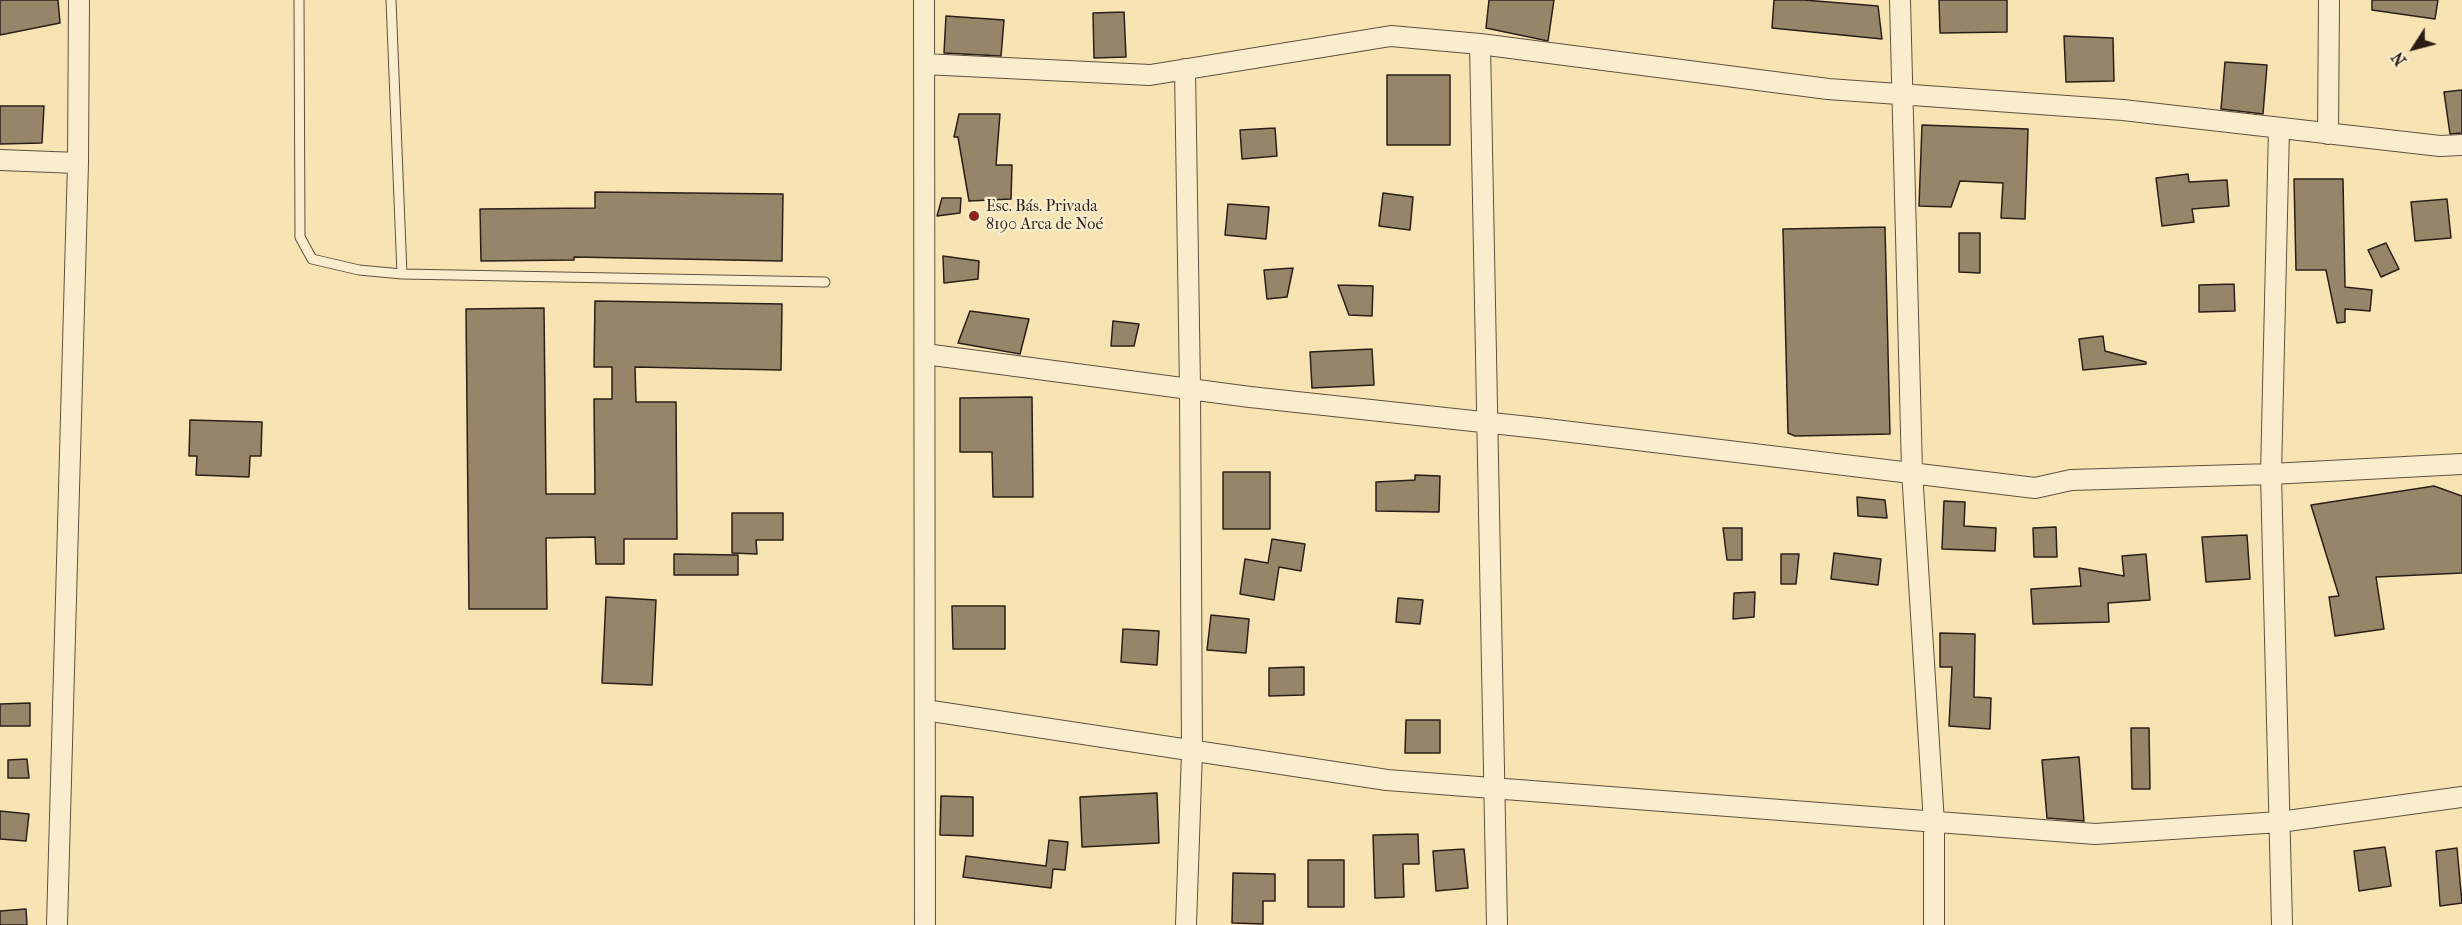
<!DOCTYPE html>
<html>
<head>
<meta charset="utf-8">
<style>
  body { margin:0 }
  #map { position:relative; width:2462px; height:925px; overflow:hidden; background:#f8e4b3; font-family:"IM FELL French Canon",serif }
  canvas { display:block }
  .north { position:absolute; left:2384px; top:18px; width:60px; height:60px; -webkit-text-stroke:4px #faedce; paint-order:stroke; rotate:234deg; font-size:16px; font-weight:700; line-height:24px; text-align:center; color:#2b1e18 }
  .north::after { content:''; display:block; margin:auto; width:21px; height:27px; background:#2b1e18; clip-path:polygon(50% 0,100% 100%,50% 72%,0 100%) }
</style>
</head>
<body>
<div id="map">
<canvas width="2462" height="925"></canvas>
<div class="north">N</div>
</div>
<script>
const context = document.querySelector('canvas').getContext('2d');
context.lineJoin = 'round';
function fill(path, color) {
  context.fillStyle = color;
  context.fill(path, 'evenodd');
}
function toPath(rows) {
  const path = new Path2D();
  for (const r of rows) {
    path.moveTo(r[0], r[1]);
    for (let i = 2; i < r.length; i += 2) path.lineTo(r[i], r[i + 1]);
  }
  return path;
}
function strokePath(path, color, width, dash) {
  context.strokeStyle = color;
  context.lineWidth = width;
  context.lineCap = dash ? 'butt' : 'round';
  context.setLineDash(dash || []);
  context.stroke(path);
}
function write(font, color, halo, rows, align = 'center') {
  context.font = font + ' "IM FELL French Canon",serif';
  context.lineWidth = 4.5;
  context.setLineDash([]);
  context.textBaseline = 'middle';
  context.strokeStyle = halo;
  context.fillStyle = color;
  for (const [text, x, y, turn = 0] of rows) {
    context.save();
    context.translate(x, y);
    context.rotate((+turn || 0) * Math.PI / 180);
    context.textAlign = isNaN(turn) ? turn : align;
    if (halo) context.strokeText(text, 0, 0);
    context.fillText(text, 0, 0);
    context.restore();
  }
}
const building = toPath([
  [0,0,58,0,60,23,0,35,0,0],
  [1489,0,1554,0,1548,41,1486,28,1489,0],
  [1774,0,1804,0,1878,6,1882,39,1772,28,1774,0],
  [1939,0,2007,0,2007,32,1940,33,1939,0],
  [2372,0,2438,0,2435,19,2372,10,2372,0],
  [1124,12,1126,57,1094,58,1093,13,1124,12],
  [946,16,1004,20,1001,56,944,53,946,16],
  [2064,36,2113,38,2114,81,2066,82,2064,36],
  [2225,62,2267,65,2263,114,2221,109,2225,62],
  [1387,75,1450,75,1450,145,1387,145,1387,75],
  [2462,90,2462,133,2450,134,2444,92,2462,90],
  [0,106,44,106,42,143,0,144,0,106],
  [959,114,1000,114,996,165,1012,165,1011,199,969,201,958,137,954,137,959,114],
  [1922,125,2028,129,2025,219,2001,218,2003,183,1960,181,1951,207,1919,206,1922,125],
  [1275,128,1277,156,1242,159,1240,130,1275,128],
  [2188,174,2189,182,2227,180,2229,206,2192,209,2194,222,2162,226,2156,178,2188,174],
  [2294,179,2343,179,2345,287,2372,290,2370,311,2345,309,2345,322,2337,323,2326,270,2296,270,2294,179],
  [595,192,783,194,782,261,574,257,574,260,481,261,480,209,595,208,595,192],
  [1383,193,1413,197,1410,230,1379,226,1383,193],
  [942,198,961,198,960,213,937,216,942,198],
  [2447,199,2451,238,2415,241,2411,202,2447,199],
  [1228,204,1269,207,1266,239,1225,235,1228,204],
  [1885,227,1890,434,1795,436,1788,433,1783,229,1885,227],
  [1959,233,1980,233,1980,273,1959,272,1959,233],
  [2386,243,2399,269,2381,277,2368,250,2386,243],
  [943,256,979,261,978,279,944,283,943,256],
  [1293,268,1287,297,1267,299,1264,270,1293,268],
  [2234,284,2235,311,2199,312,2199,285,2234,284],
  [1338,285,1373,286,1372,316,1349,315,1338,285],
  [595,301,782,304,781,370,635,367,636,402,676,402,677,539,624,539,624,564,596,564,595,537,546,538,547,609,469,609,466,309,544,308,546,494,595,494,594,399,612,399,612,367,594,367,595,301],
  [970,311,1029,319,1020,354,958,343,970,311],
  [1113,321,1139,324,1134,346,1111,346,1113,321],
  [2103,336,2105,351,2146,362,2146,364,2083,370,2079,339,2103,336],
  [1372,349,1374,385,1312,388,1310,352,1372,349],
  [1032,397,1033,497,993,497,992,452,960,452,960,398,1032,397],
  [190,420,262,422,261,456,250,456,249,477,196,475,197,456,189,456,190,420],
  [1223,472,1270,472,1270,529,1223,529,1223,472],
  [1415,475,1440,476,1439,512,1376,511,1376,482,1415,480,1415,475],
  [2434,486,2462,496,2462,573,2376,577,2384,629,2335,636,2329,597,2339,596,2311,505,2434,486],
  [1857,497,1885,500,1887,518,1858,516,1857,497],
  [1944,501,1965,502,1964,526,1996,528,1995,551,1942,549,1944,501],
  [732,513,783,513,783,540,756,540,757,554,732,553,732,513],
  [2056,527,2057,557,2034,557,2033,528,2056,527],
  [1723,528,1742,528,1742,560,1727,560,1723,528],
  [2247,535,2250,579,2206,582,2202,537,2247,535],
  [1272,539,1305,544,1301,571,1279,567,1274,600,1240,594,1245,559,1268,563,1272,539],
  [1834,553,1881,559,1878,585,1831,579,1834,553],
  [674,554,738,555,738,575,674,575,674,554],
  [1781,554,1799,554,1796,584,1781,584,1781,554],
  [2146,554,2150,600,2108,603,2109,622,2033,624,2031,589,2081,586,2079,568,2124,576,2122,556,2146,554],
  [1755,592,1754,617,1733,619,1734,593,1755,592],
  [606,597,656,600,652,685,602,683,606,597],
  [1398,598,1423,600,1420,624,1396,622,1398,598],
  [952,606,1005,606,1005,649,953,649,952,606],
  [1211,615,1249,619,1246,653,1207,650,1211,615],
  [1123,629,1159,631,1157,665,1121,662,1123,629],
  [1940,633,1975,634,1974,697,1991,698,1990,729,1949,726,1952,667,1940,667,1940,633],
  [1304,667,1304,695,1269,696,1269,668,1304,667],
  [30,703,30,726,0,726,0,704,30,703],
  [1406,720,1440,720,1440,753,1405,753,1406,720],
  [2131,728,2149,728,2150,789,2132,789,2131,728],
  [2079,757,2084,821,2047,818,2042,760,2079,757],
  [27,759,29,778,8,778,8,760,27,759],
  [1157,793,1159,843,1082,847,1080,797,1157,793],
  [941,796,973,797,973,836,940,835,941,796],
  [0,811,29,814,26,841,0,839,0,811],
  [1418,834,1419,864,1403,864,1404,897,1375,898,1373,835,1418,834],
  [1049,840,1068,842,1065,870,1053,869,1051,888,963,877,966,856,1046,866,1049,840],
  [2385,847,2391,886,2359,891,2354,851,2385,847],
  [2457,848,2462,903,2440,906,2436,851,2457,848],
  [1464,849,1468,888,1436,891,1433,851,1464,849],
  [1308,860,1344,860,1344,907,1308,907,1308,860],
  [1233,873,1275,874,1275,901,1263,901,1263,924,1232,923,1233,873],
  [26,909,27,925,0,925,0,911,26,909]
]);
fill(building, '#968569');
strokePath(building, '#2b1e18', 1.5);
const service = toPath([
  [299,0,300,237,312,259,359,270,402,274,825,282],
  [391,0,402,274]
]);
const minor = toPath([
  [924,0,925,925],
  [1900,0,1912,471,1934,823,1934,925],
  [1480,44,1497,925],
  [924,64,1150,75,1391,36,1480,44,1828,89,2123,110,2440,146,2462,145],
  [1185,69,1190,388,1192,751,1186,925],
  [2279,128,2271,474,2282,925],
  [2328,134,2329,0],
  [0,160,78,163],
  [925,354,1250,397,1538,428,2035,488,2071,480,2271,474,2462,464],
  [925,710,1387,780,2095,834,2280,822,2462,797],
  [57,925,78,163,79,0]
]);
strokePath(service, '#5e503f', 11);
strokePath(minor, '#5e503f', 22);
strokePath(service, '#faedce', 9);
strokePath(minor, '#faedce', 20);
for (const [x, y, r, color] of [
  [974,216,6,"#8f2418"]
]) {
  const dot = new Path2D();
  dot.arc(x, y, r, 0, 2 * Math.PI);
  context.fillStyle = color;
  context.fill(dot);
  strokePath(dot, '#faedce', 2);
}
write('16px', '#2b1e18', '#faedce', [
  ["Esc. Bás. Privada",986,207],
  ["8190 Arca de Noé",986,225]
], 'left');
</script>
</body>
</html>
